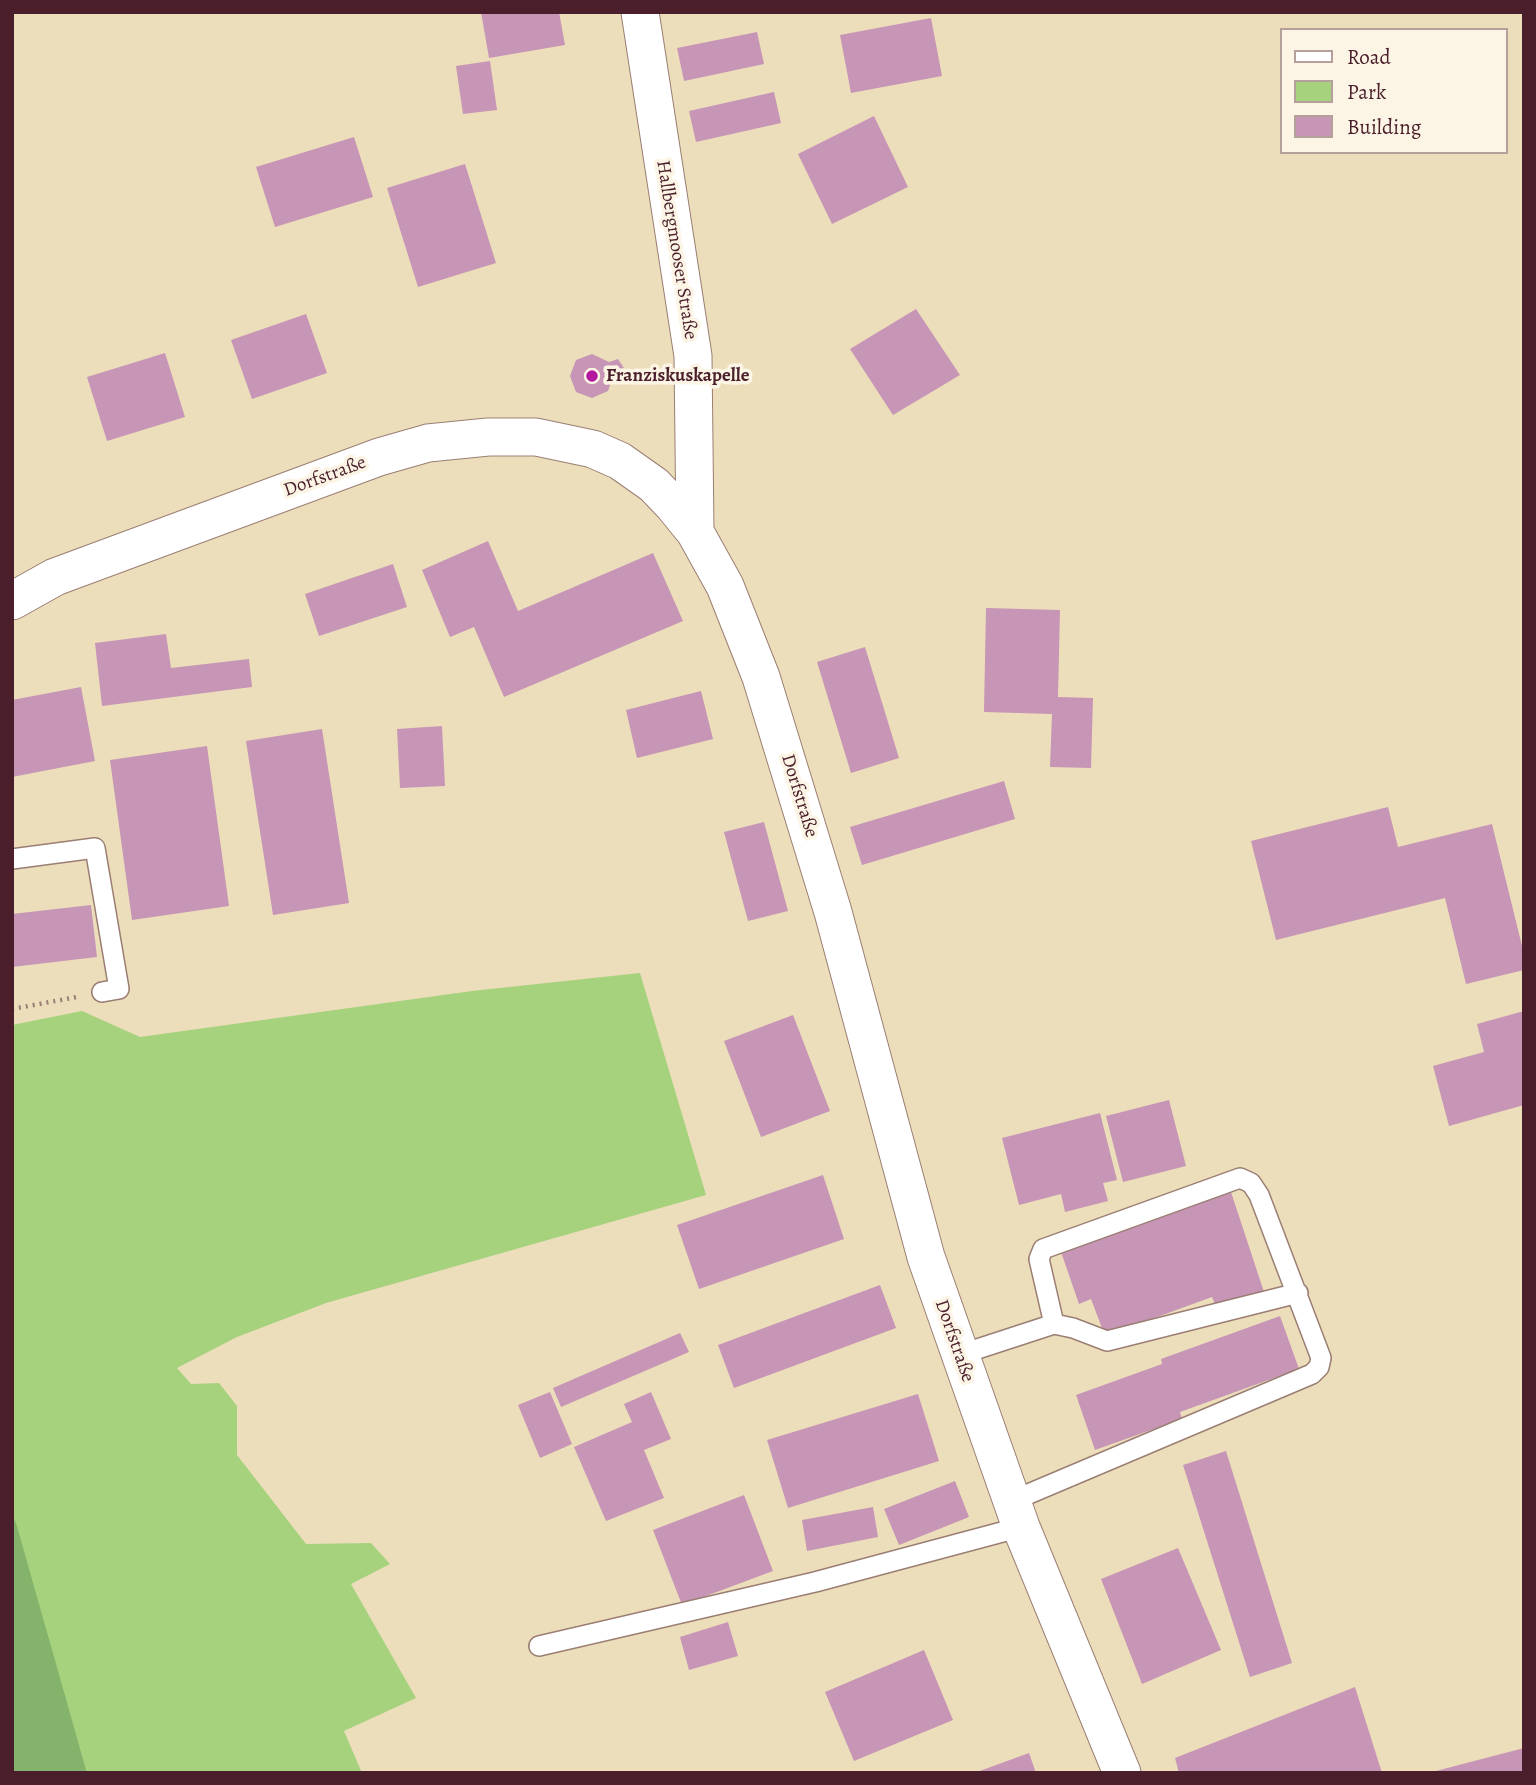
<!DOCTYPE html>
<html>
<head>
<meta charset="utf-8">
<style>
  body { margin:0 }
  #map { position:relative; width:1536px; height:1785px; overflow:hidden; background:#ecdebb; font-family:Alegreya,serif }
  canvas { display:block }
  .frame { position:absolute; inset:0; border:14px solid #4a1f2b; pointer-events:none }
  .legend { position:absolute; left:1280px; top:28px; width:228px; height:126px; box-sizing:border-box; background:#fcf5e5; border:2px solid #b59f9b; margin:0; padding:9px 12px; list-style:none; font-size:21px; color:#4a1f2b }
  .legend li { display:flex; align-items:center; gap:14px; height:35px }
  .legend b { width:35px; border:2px solid #b59f9b }
</style>
</head>
<body>
<div id="map">
<canvas width="1536" height="1785"></canvas>
<div class="frame"></div>
<ul class="legend">
<li><b style="height:9px;background:#fff"></b>Road</li>
<li><b style="height:19px;background:#a6d17d"></b>Park</li>
<li><b style="height:19px;background:#c795b5"></b>Building</li>
</ul>
</div>
<script>
const context = document.querySelector('canvas').getContext('2d');
context.lineJoin = 'round';
function fill(path, color) {
  context.fillStyle = color;
  context.fill(path, 'evenodd');
}
function toPath(rows) {
  const path = new Path2D();
  for (const r of rows) {
    path.moveTo(r[0], r[1]);
    for (let i = 2; i < r.length; i += 2) path.lineTo(r[i], r[i + 1]);
  }
  return path;
}
function strokePath(path, color, width, dash) {
  context.strokeStyle = color;
  context.lineWidth = width;
  context.lineCap = dash ? 'butt' : 'round';
  context.setLineDash(dash || []);
  context.stroke(path);
}
function write(font, color, halo, rows, align = 'center') {
  context.font = font + ' Alegreya,serif';
  context.lineWidth = 7;
  context.setLineDash([]);
  context.textBaseline = 'middle';
  context.strokeStyle = halo;
  context.fillStyle = color;
  for (const [text, x, y, turn = 0] of rows) {
    context.save();
    context.translate(x, y);
    context.rotate((+turn || 0) * Math.PI / 180);
    context.textAlign = isNaN(turn) ? turn : align;
    if (halo) context.strokeText(text, 0, 0);
    context.fillText(text, 0, 0);
    context.restore();
  }
}
fill(toPath([
  [640,973,706,1195,326,1303,237,1337,177,1368,191,1384,219,1383,237,1406,237,1455,306,1544,371,1543,390,1564,351,1584,416,1698,344,1731,362,1773,87,1773,12,1516,12,1025,82,1011,140,1037,472,991]
]), '#a6d17d');
fill(toPath([
  [12,1516,16,1523,87,1773,12,1773]
]), '#84b36c');
fill(toPath([
  [481,12,559,12,565,45,489,58],
  [931,18,942,76,851,93,840,35],
  [757,32,764,64,684,81,677,48],
  [490,61,497,110,463,114,456,66],
  [774,92,781,123,696,142,689,111],
  [874,116,908,187,832,224,798,154],
  [354,137,373,197,275,227,256,167],
  [465,164,496,263,418,287,387,188],
  [916,309,960,375,893,415,850,349],
  [306,314,327,373,252,399,231,340],
  [165,353,185,417,107,441,87,377],
  [592,354,609,362,618,359,624,368,614,373,608,391,592,398,576,392,570,376,576,360],
  [488,541,518,611,653,553,683,621,504,697,474,627,450,637,422,570],
  [393,564,407,607,319,636,305,594],
  [986,608,1060,610,1058,697,1093,698,1091,768,1050,767,1052,714,984,712],
  [166,634,171,668,249,659,252,687,102,706,95,643],
  [865,647,899,758,851,773,817,662],
  [81,687,95,761,12,777,12,700],
  [701,691,713,739,637,758,626,710],
  [442,726,445,786,400,788,397,729],
  [322,729,349,903,273,915,246,741],
  [207,746,229,906,132,920,110,760],
  [1004,781,1015,819,862,865,850,827],
  [1388,807,1398,847,1492,824,1524,954,1524,970,1466,984,1445,898,1276,940,1251,841],
  [764,822,788,911,748,921,724,832],
  [91,905,97,957,12,967,12,914],
  [1524,1011,1524,1105,1449,1126,1433,1066,1484,1052,1477,1024],
  [793,1015,830,1111,761,1137,724,1041],
  [1169,1100,1186,1166,1123,1182,1106,1116],
  [1100,1113,1117,1180,1103,1183,1108,1201,1065,1212,1061,1194,1019,1205,1002,1138],
  [823,1175,844,1239,699,1289,677,1225],
  [1229,1186,1264,1292,1217,1309,1212,1297,1105,1336,1091,1299,1079,1304,1061,1252],
  [880,1285,896,1328,734,1388,718,1345],
  [1280,1316,1299,1369,1180,1412,1182,1419,1095,1450,1076,1395,1162,1364,1161,1359],
  [680,1333,689,1352,561,1407,553,1388],
  [550,1392,572,1444,540,1458,518,1405],
  [651,1392,671,1439,644,1450,664,1498,606,1521,574,1447,632,1422,624,1404],
  [918,1394,939,1461,788,1508,767,1440],
  [1226,1451,1292,1663,1250,1677,1183,1465],
  [955,1481,969,1517,899,1545,884,1509],
  [744,1495,773,1571,682,1605,653,1530],
  [873,1507,878,1537,807,1551,802,1520],
  [1178,1548,1221,1650,1142,1684,1101,1579],
  [728,1622,738,1656,689,1670,680,1637],
  [924,1650,953,1720,854,1761,825,1692],
  [1355,1687,1382,1773,1179,1773,1175,1758],
  [1524,1748,1524,1773,1432,1773,1432,1772],
  [1029,1753,1036,1773,977,1773,977,1772]
]), '#c795b5');
const lane = toPath([
  [12,859,95,848,119,989,102,992],
  [959,1355,1054,1324,1073,1328,1107,1341,1298,1293],
  [1012,1501,1312,1374,1319,1367,1321,1358,1259,1195,1251,1183,1240,1178,1043,1249,1039,1259,1054,1324],
  [539,1646,815,1582,1021,1527]
]);
const street = toPath([
  [640,12,693,356,695,532],
  [12,601,55,577,379,457,428,443,488,437,536,437,593,449,620,461,654,485,673,505,695,532,725,586,761,677,833,912,926,1257,1021,1527,1122,1773]
]);
strokePath(lane, '#9b7e73', 22);
strokePath(street, '#9b7e73', 39);
strokePath(toPath([
  [12,1009,77,997]
]), '#9b7e73', 4.5, [2, 5]);
strokePath(lane, '#fff', 19);
strokePath(street, '#fff', 37);
for (const [x, y, r, color] of [
  [592,376,7,"#b5179e"]
]) {
  const dot = new Path2D();
  dot.arc(x, y, r, 0, 2 * Math.PI);
  context.fillStyle = color;
  context.fill(dot);
  strokePath(dot, '#fcf5e5', 2.5);
}
write('19px', '#4a1f2b', '#fcf5e5', [
  ["Hallbergmooser Straße",676,250,81],
  ["Dorfstraße",325,477,-20],
  ["Dorfstraße",799,796,73],
  ["Dorfstraße",954,1341,71]
]);
write('bold 19px', '#4a1f2b', '#fcf5e5', [
  ["Franziskuskapelle",606,376]
], 'left');
</script>
</body>
</html>
